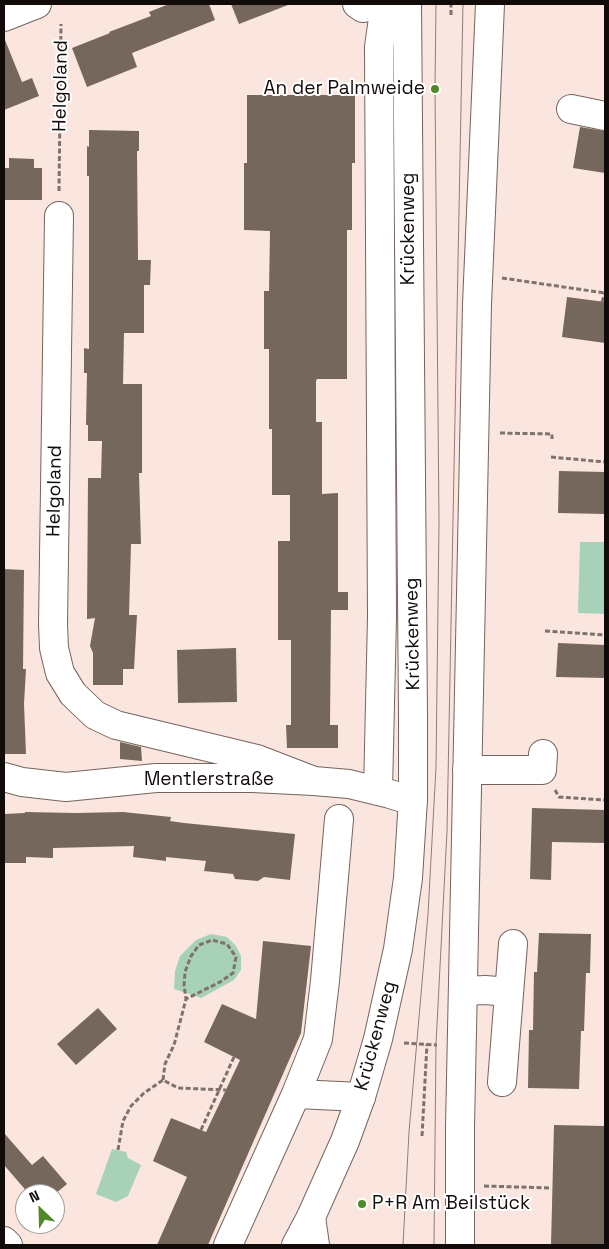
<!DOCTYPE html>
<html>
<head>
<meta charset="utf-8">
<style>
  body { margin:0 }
  #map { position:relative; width:609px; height:1249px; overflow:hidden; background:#fae6df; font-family:"Space Grotesk",sans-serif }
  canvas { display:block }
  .frame { position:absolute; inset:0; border:5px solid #110b09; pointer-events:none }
  .north { position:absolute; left:15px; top:1184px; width:50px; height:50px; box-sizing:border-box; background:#fff; border:1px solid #a09d9d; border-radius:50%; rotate:336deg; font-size:14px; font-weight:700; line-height:20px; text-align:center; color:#110b09 }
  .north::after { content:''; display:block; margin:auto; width:18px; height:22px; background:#4f8a27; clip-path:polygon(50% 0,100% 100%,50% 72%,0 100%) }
</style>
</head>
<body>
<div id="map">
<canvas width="609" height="1249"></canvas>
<div class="frame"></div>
<div class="north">N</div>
</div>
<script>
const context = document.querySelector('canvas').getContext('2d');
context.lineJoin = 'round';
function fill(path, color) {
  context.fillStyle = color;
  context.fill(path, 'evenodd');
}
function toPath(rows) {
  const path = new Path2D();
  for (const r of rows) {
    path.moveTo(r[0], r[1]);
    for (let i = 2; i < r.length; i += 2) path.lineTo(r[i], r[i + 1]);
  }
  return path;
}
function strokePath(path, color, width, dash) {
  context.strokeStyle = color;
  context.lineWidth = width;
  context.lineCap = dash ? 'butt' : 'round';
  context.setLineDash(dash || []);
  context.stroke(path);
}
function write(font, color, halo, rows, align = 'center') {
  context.font = font + ' "Space Grotesk",sans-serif';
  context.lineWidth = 4;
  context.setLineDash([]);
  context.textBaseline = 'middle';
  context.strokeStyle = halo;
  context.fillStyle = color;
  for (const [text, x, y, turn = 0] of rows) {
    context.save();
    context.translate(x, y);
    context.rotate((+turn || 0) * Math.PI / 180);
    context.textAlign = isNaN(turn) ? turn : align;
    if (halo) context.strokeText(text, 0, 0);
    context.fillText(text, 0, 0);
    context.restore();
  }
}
fill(toPath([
  [580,542,605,542,605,614,578,613],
  [211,934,227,937,236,946,241,956,241,970,234,980,201,998,174,989,175,971,180,956,196,940],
  [112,1149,126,1152,128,1158,141,1165,128,1196,116,1202,96,1194]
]), '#a7d1b8');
fill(toPath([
  [169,4,209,4,215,20,132,53,137,67,87,87,72,48,110,33,109,32,151,16,149,12],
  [231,4,288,4,288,5,239,24],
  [4,40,5,40,22,82,32,78,39,96,4,110],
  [247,95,355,95,355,163,352,163,352,230,347,230,347,379,317,379,316,381,316,422,322,422,322,494,338,493,338,592,348,592,348,610,331,610,330,725,338,725,338,748,287,748,286,725,291,725,291,640,278,640,278,541,290,541,290,495,272,495,272,429,269,429,269,349,264,349,264,291,269,291,270,231,244,230,244,163,247,163],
  [580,127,605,131,605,173,573,168],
  [89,130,139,131,139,151,137,151,138,260,151,260,150,285,144,285,144,333,124,333,123,384,142,384,142,473,139,473,141,544,131,544,129,615,137,615,134,669,123,669,123,685,93,685,93,653,90,646,95,618,87,619,88,478,101,478,102,441,88,441,88,425,86,425,87,373,84,373,84,348,89,349,89,176,87,176,87,146,89,147],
  [9,158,34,159,34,168,42,168,42,200,4,200,4,168,9,168],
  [567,297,605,302,605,343,562,337],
  [559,471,605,472,605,514,558,513],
  [4,569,24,570,23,669,26,669,24,704,26,754,4,754],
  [558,643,605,645,605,678,556,677],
  [236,648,237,702,178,703,177,650],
  [120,742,141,747,142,761,120,759],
  [532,808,605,810,605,843,552,842,551,880,530,879],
  [25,812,76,813,123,812,171,817,170,821,184,823,295,834,290,880,264,877,258,881,235,879,233,874,204,871,206,861,166,857,166,861,133,857,134,846,53,848,53,858,26,857,26,863,4,863,4,814,25,813],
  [539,933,591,934,590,973,586,973,584,1031,581,1031,579,1089,528,1088,529,1030,533,1030,534,972,537,972],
  [263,941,311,946,301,1033,208,1245,157,1245,187,1177,153,1161,171,1118,206,1132,240,1060,204,1042,222,1004,256,1019],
  [98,1008,117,1029,76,1065,57,1044],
  [554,1125,605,1126,605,1245,551,1245],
  [4,1133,32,1165,43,1156,67,1184,55,1194,29,1194,4,1165]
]), '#75675c');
const minor = toPath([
  [357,4,363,8,384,4],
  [4,17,37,4],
  [571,109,605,116],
  [59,216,53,624,54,648,60,673,73,694,95,715,116,725,257,759,314,781],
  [467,770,542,770,543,754],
  [4,777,22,782,66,787,156,778,253,778,314,781,349,784,390,794,413,801],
  [378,791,382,617,379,47,385,4],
  [463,991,485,990,509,992],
  [502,1082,513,944],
  [296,1094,361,1097],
  [311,1217,315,1245],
  [4,1241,8,1245],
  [228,1245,296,1094,318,1039,325,981,339,819]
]);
const major = toPath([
  [296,1245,311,1217,345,1141,361,1097,378,1039,398,949,408,878,413,799,413,714,407,4],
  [460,1245,460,1127,477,304,490,4]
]);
strokePath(minor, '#75645e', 30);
strokePath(major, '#75645e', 30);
strokePath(toPath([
  [451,15,451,4],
  [59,191,61,24],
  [502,278,605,293],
  [602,302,605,293],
  [500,433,552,434,552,439],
  [551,457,605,462],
  [545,631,605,635],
  [555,790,559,797,605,800],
  [404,1043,437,1045],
  [163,1080,165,1064,174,1045,186,999,220,982,233,973,236,957,227,944,212,940,199,945,191,956,185,972,184,985,186,999],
  [201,1130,234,1057],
  [422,1136,427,1044],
  [118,1150,123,1121,131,1106,144,1093,163,1080,178,1088,226,1090],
  [484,1186,551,1188]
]), '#7e726d', 3, [5, 2.5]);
strokePath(minor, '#fff', 28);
strokePath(major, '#fff', 28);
strokePath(toPath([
  [403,1245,409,1132,428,914,436,767,439,522,435,89,436,4],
  [434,1245,436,1044,447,831,463,4]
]), '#8b7e7a', 1);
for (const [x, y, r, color] of [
  [435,89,5,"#4f8a27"],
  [362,1204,5,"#4f8a27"]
]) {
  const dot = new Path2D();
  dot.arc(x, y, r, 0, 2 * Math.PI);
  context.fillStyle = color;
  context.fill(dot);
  strokePath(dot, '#fff', 2);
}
write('19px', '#110b09', '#fff', [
  ["Helgoland",61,86,-89],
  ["Krückenweg",409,229,-90],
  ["Helgoland",55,491,-89],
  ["Krückenweg",413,634,-91],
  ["Mentlerstraße",209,780],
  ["Krückenweg",376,1036,-75]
]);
write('19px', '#110b09', '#fff', [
  ["An der Palmweide",425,89],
  ["P+R Am Beilstück",372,1204,"left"]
], 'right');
</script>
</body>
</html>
